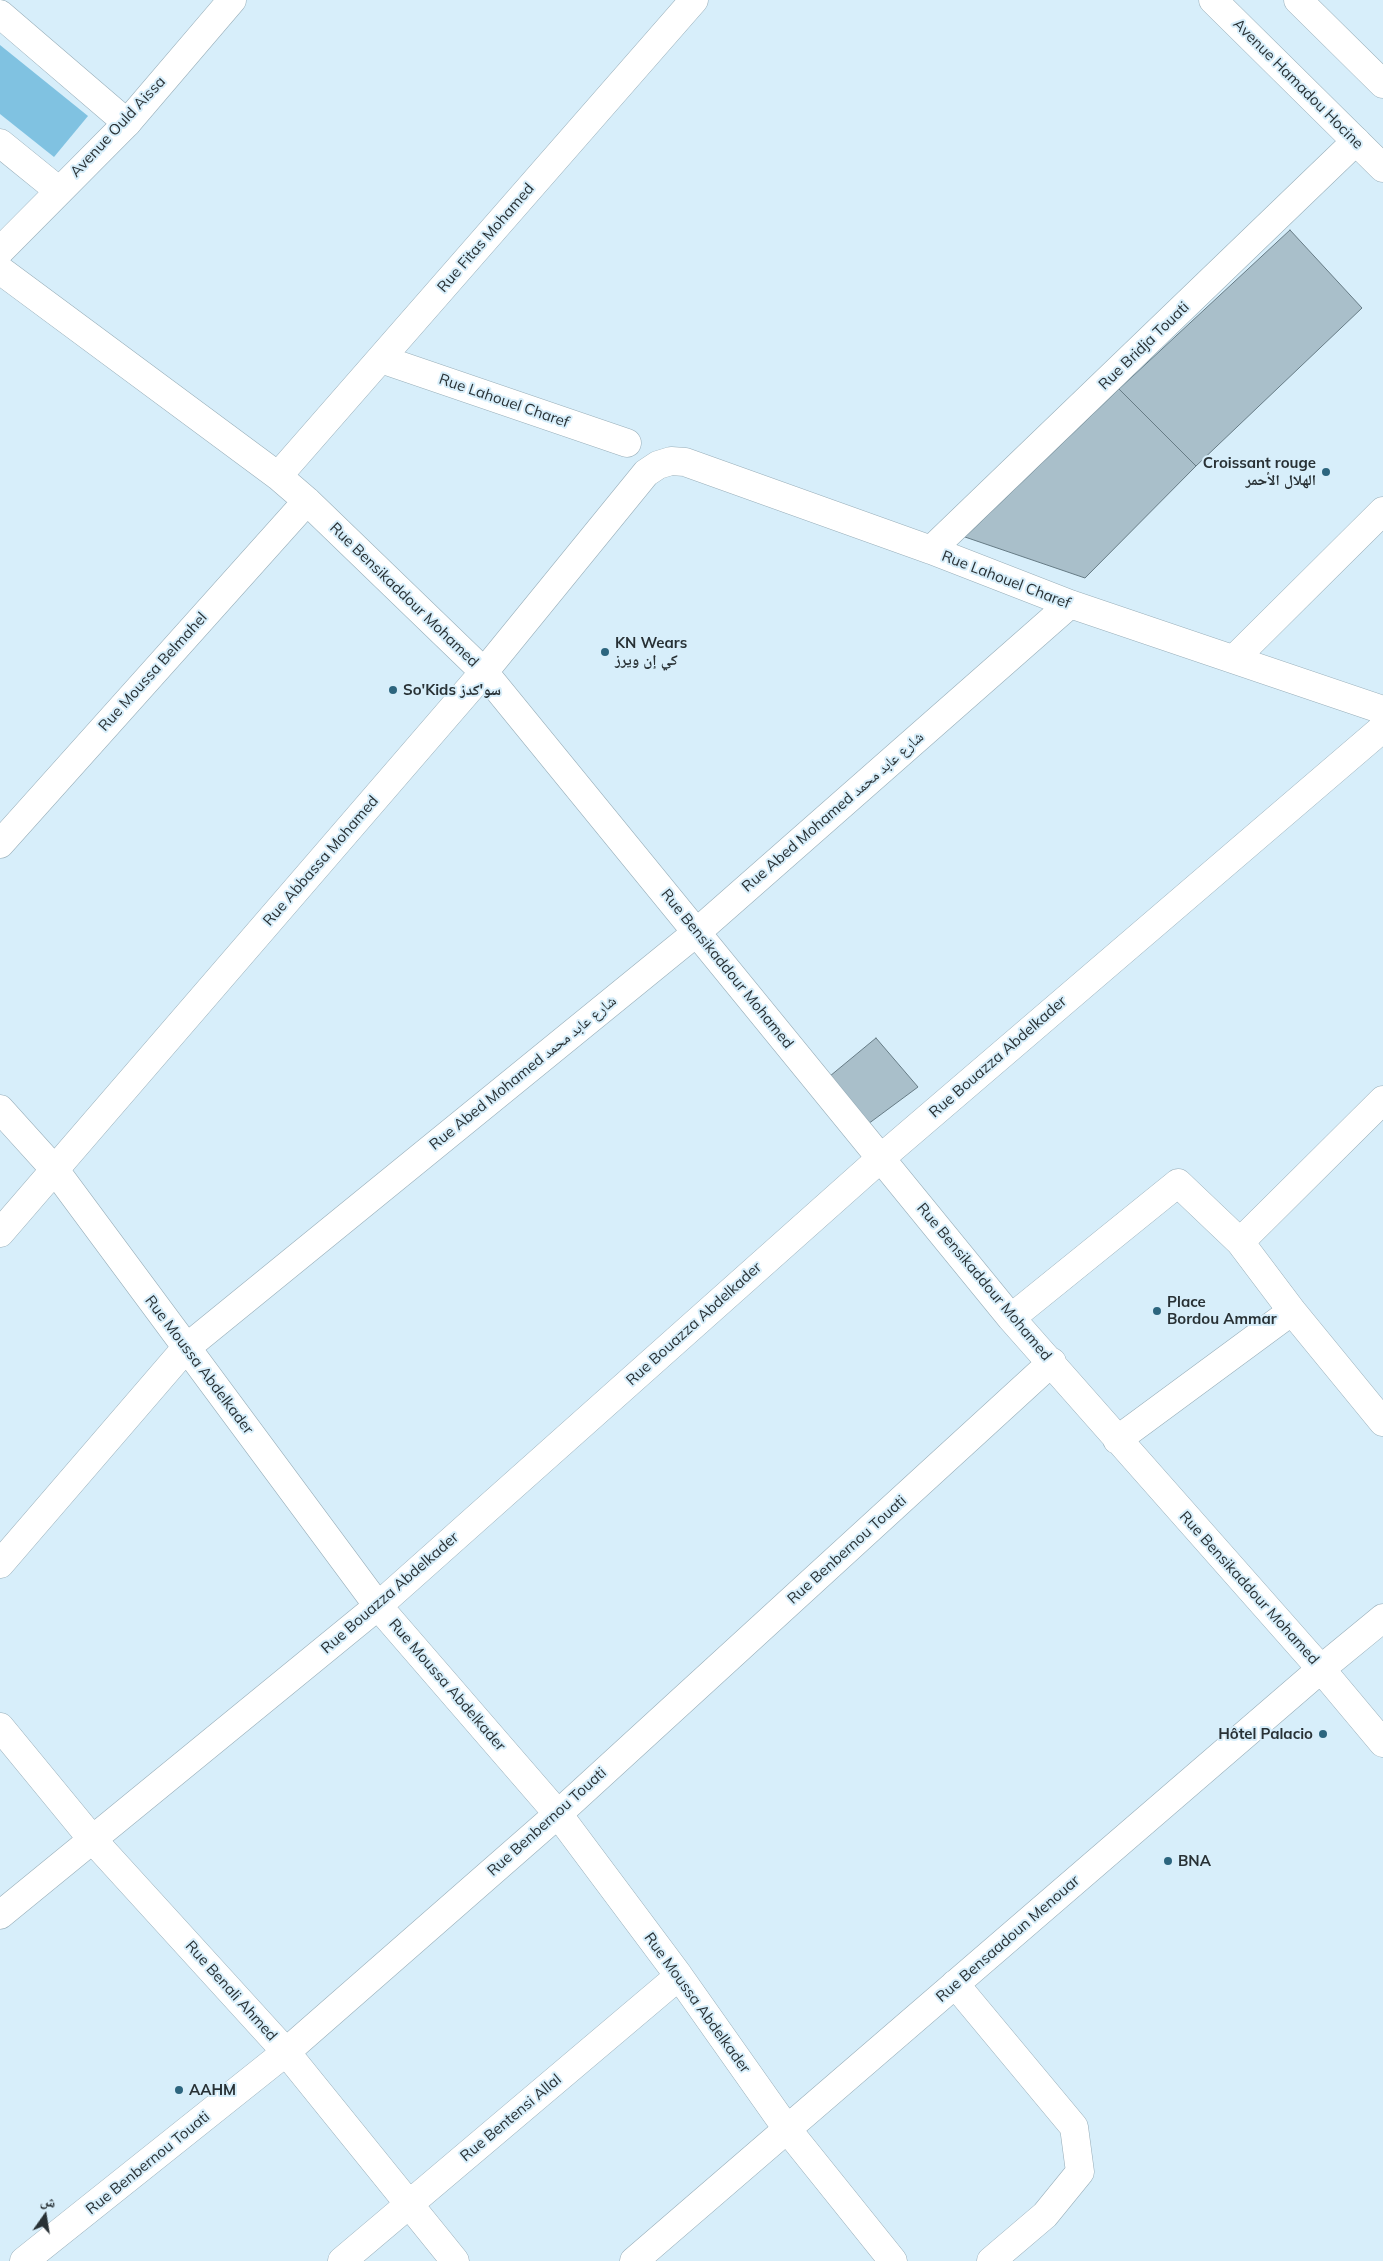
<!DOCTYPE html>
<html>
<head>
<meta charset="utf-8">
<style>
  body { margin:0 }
  #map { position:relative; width:1383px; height:2261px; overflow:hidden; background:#d7eefa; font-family:Mulish,"Noto Naskh Arabic",sans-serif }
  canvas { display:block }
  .north { position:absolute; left:20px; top:2191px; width:50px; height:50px; -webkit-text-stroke:4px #d7eefa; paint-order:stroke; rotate:13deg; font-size:14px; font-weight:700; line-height:20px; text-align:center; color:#283135 }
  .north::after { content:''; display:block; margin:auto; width:18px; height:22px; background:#283135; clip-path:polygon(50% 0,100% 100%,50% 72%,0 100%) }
</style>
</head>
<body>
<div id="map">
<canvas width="1383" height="2261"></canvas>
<div class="north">ش</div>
</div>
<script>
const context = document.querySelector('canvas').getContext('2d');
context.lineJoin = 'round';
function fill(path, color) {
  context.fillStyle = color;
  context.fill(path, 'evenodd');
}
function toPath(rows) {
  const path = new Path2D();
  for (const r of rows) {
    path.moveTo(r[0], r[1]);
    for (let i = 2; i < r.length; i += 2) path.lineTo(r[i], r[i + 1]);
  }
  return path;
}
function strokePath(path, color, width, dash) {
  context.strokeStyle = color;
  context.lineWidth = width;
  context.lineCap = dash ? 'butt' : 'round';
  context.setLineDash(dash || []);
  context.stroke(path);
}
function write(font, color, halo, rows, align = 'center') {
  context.font = font + ' Mulish,"Noto Naskh Arabic",sans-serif';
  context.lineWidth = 4;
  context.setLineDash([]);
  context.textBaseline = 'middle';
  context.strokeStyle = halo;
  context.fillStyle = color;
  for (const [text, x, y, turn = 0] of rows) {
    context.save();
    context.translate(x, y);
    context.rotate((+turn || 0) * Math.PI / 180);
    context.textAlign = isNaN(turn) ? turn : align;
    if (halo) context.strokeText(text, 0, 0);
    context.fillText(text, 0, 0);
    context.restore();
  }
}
fill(toPath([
  [0,45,88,116,54,157,0,114]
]), '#80c2e1');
const building = toPath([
  [1290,230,1362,308,1196,466,1119,389,1290,230],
  [1119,389,1196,466,1085,578,965,537,1119,389],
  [876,1038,918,1087,868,1124,830,1076,876,1038]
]);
fill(building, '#a9bfca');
strokePath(building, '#667b85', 1);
const minor = toPath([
  [0,14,127,123],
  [0,143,58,190],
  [0,270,278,476,307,501,484,672,1011,1318,1321,1669,1383,1743],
  [381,359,627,443],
  [278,476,694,0],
  [931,550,1356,141],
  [1235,658,1383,511],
  [0,844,307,501],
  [0,1109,55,1170,378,1606,558,1814,679,1976,787,2129,893,2261],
  [0,1233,484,672,646,473,658,465,671,461,685,462,931,550,1070,604,1383,710],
  [1240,1242,1383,1100],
  [1011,1318,1178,1183,1240,1242,1292,1311,1383,1422],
  [1117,1440,1292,1311],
  [0,1564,186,1348,697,932,1070,604],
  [0,1727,92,1839,286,2052,455,2261],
  [0,1915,378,1606,881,1158,1383,728],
  [955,1984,1074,2127,1080,2172,1045,2215,991,2261],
  [24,2261,286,2052,558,1814,1052,1362],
  [342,2261,679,1976],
  [634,2261,1321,1669,1383,1618]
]);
const major = toPath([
  [1213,0,1383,168],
  [1298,0,1383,84],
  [0,251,127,123,232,0]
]);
strokePath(minor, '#98aeb9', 29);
strokePath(major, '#98aeb9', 29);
strokePath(minor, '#fff', 28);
strokePath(major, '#fff', 28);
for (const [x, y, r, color] of [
  [1326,472,5,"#2c657e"],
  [605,652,5,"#2c657e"],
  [393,690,5,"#2c657e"],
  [1157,1311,5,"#2c657e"],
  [1323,1734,5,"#2c657e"],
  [1168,1861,5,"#2c657e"],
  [179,2090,5,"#2c657e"]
]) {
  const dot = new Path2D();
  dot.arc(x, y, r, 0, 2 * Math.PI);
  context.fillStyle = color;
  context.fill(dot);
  strokePath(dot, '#d7eefa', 2);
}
write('15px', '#283135', '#d7eefa', [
  ["Avenue Hamadou Hocine",1298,84,45],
  ["Avenue Ould Aissa",118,127,-47],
  ["Rue Fitas Mohamed",486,238,-49],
  ["Rue Bridja Touati",1144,346,-44],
  ["Rue Lahouel Charef",504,401,19],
  ["Rue Lahouel Charef",1006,580,21],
  ["Rue Bensikaddour Mohamed",404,595,44],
  ["Rue Moussa Belmahel",153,672,-48],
  ["Rue Abed Mohamed شارع عابد محمد",833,812,-41],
  ["Rue Abbassa Mohamed",321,861,-49],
  ["Rue Bensikaddour Mohamed",727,969,51],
  ["Rue Bouazza Abdelkader",998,1057,-41],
  ["Rue Abed Mohamed شارع عابد محمد",523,1073,-39],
  ["Rue Bensikaddour Mohamed",984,1282,50],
  ["Rue Bouazza Abdelkader",694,1324,-42],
  ["Rue Moussa Abdelkader",199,1365,53],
  ["Rue Benbernou Touati",847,1550,-42],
  ["Rue Bensikaddour Mohamed",1249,1588,48],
  ["Rue Bouazza Abdelkader",390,1593,-41],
  ["Rue Moussa Abdelkader",447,1685,49],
  ["Rue Benbernou Touati",547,1822,-42],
  ["Rue Bensaadoun Menouar",1008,1939,-41],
  ["Rue Benali Ahmed",231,1991,48],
  ["Rue Moussa Abdelkader",697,2003,54],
  ["Rue Bentensi Allal",511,2118,-40],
  ["Rue Benbernou Touati",148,2163,-39]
]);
write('bold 15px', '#283135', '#d7eefa', [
  ["Croissant rouge",1316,463,"right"],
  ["الهلال الأحمر",1316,480,"right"],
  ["KN Wears",615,643],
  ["كي إن ويرز",615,660],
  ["So'Kids سو'كدز",403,690],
  ["Place",1167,1302],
  ["Bordou Ammar",1167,1319],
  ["Hôtel Palacio",1313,1734,"right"],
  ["BNA",1178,1861],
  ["AAHM",189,2090]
], 'left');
</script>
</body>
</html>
